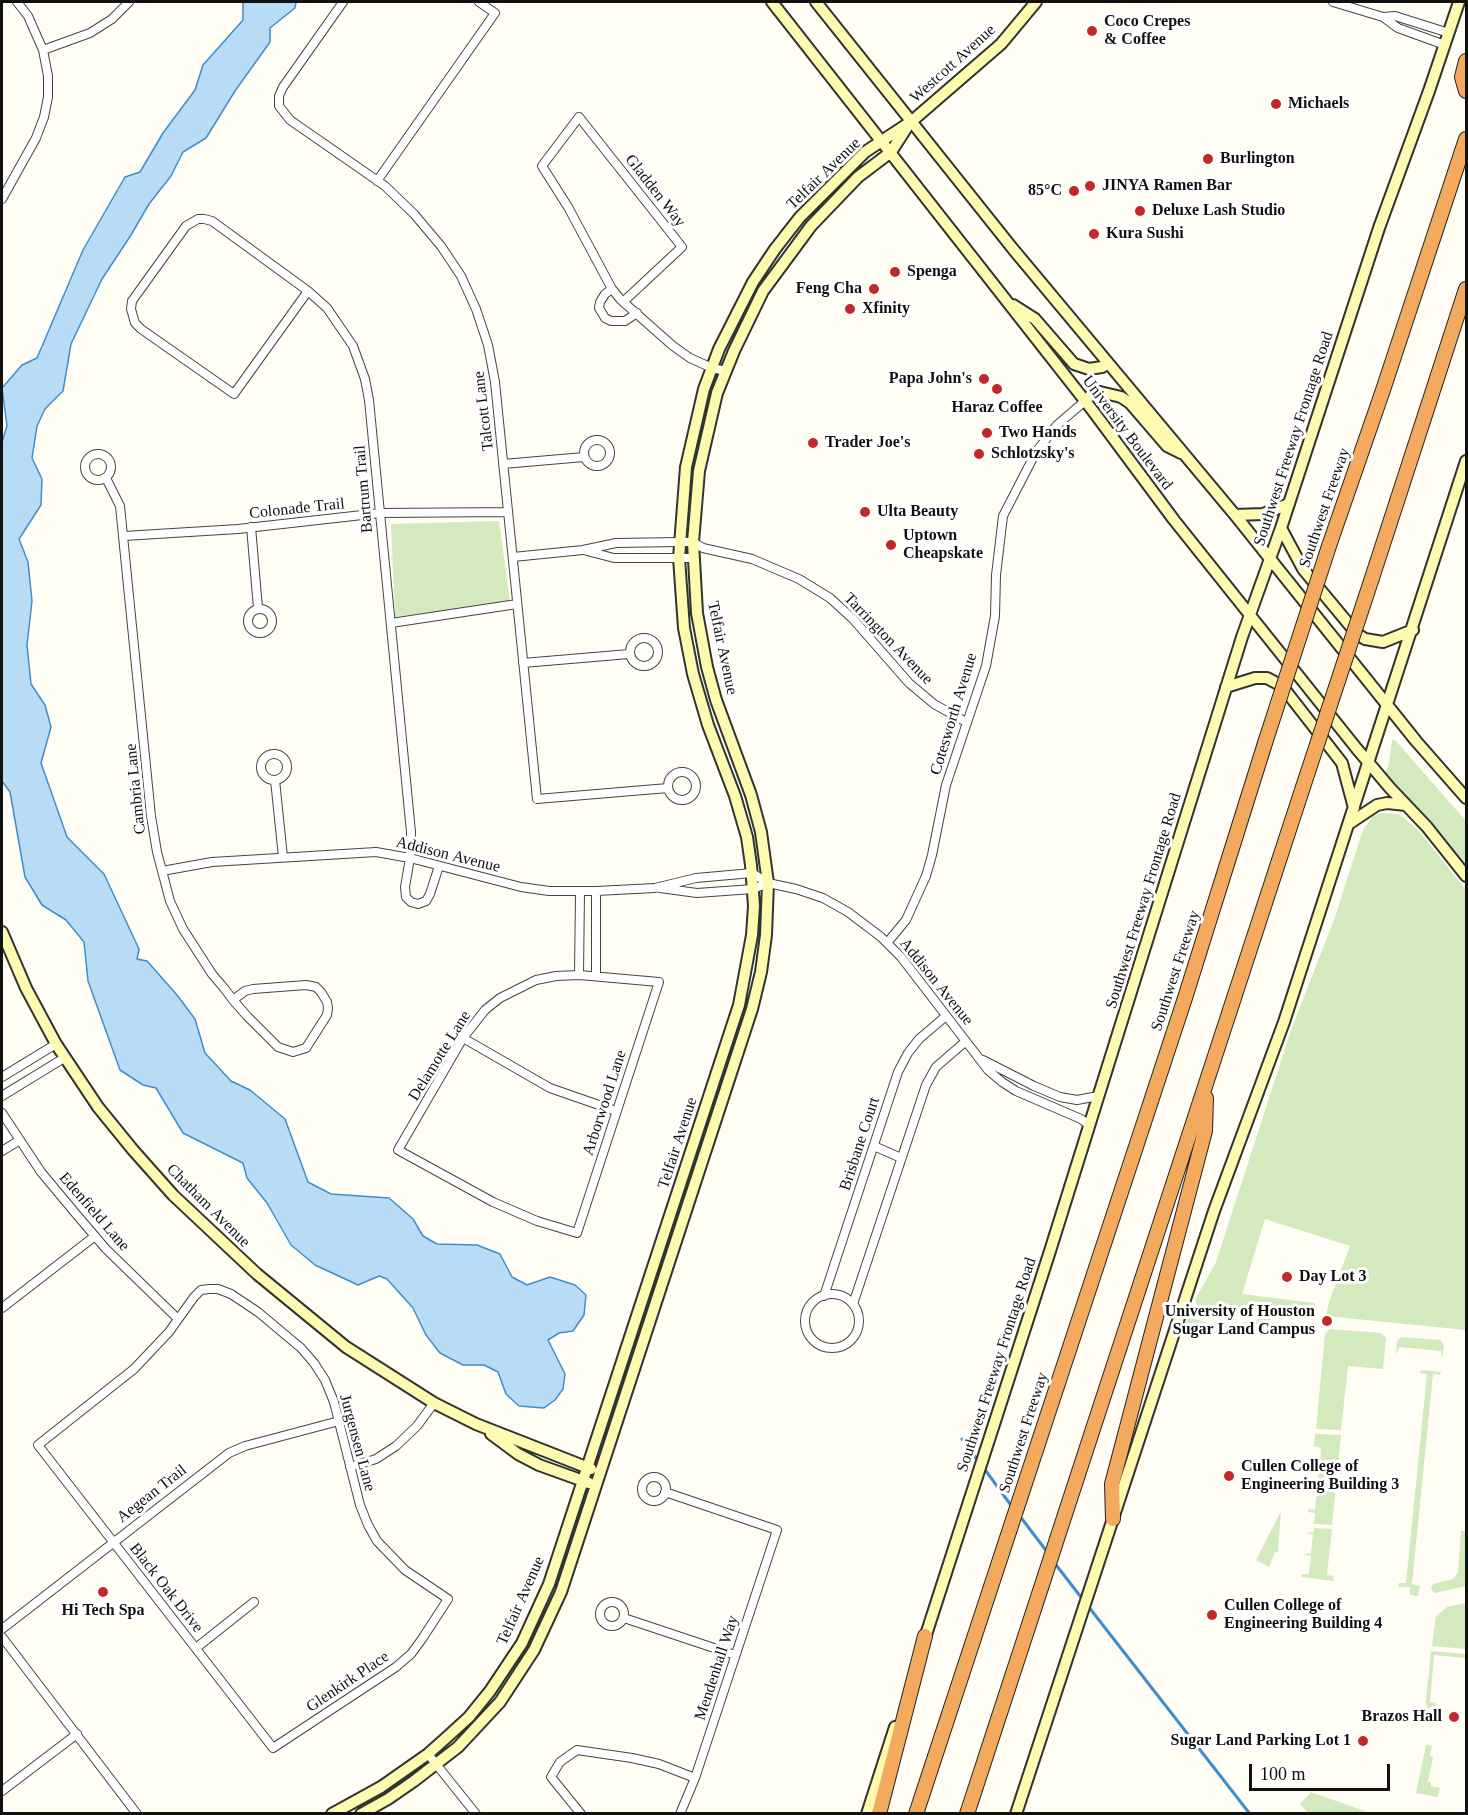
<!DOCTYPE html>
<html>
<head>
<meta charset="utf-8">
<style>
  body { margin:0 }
  #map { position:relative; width:1468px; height:1815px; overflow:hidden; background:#fffdf4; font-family:Georgia,serif }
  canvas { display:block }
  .frame { position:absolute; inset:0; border:3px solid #111; pointer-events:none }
  .scale { position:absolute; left:1249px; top:1764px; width:141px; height:27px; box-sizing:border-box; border:3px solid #111; border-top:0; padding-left:8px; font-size:18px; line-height:21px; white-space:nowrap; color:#111; -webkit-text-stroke:4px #fff; paint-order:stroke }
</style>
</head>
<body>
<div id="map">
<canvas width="1468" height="1815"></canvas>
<div class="frame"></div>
<div class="scale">100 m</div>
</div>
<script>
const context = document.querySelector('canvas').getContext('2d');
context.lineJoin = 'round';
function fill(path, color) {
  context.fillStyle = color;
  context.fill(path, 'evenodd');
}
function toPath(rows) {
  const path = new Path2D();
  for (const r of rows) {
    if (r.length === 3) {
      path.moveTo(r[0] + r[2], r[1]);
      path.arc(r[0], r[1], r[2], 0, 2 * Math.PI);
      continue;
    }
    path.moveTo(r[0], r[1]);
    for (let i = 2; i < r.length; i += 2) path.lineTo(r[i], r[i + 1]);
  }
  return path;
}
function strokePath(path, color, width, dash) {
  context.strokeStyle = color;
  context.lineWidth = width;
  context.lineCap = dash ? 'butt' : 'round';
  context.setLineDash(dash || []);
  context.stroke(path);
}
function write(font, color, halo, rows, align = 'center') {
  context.font = font + ' Georgia,serif';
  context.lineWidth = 6;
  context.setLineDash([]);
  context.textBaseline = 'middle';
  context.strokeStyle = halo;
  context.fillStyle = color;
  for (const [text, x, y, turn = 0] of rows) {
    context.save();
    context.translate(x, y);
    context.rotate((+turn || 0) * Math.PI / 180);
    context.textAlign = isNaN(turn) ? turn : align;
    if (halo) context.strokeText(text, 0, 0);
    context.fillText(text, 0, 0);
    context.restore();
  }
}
fill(toPath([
  [499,521,510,601,395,617,391,524],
  [1392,740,1395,740,1466,821,1466,866,1429,820,1385,773,1389,764],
  [1383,813,1399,814,1419,831,1466,890,1466,1330,1326,1316,1329,1302,1350,1246,1265,1219,1242,1294,1314,1303,1317,1307,1316,1315,1263,1310,1225,1315,1204,1311,1198,1306,1195,1300,1216,1262,1291,1030,1334,920,1363,830,1373,816],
  [1188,1317,1215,1325,1226,1326,1264,1318,1272,1319,1228,1334,1218,1334,1186,1323],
  [1330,1329,1381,1333,1386,1338,1383,1369,1348,1366,1341,1430,1316,1429,1325,1334],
  [1401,1337,1441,1340,1444,1346,1442,1359,1441,1351,1399,1347,1396,1355,1397,1341],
  [1421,1370,1441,1372,1440,1375,1433,1374,1412,1584,1420,1586,1418,1596,1410,1595,1410,1587,1398,1587,1399,1583,1406,1583,1427,1374,1420,1373],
  [1315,1434,1341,1435,1332,1525,1314,1524,1315,1513,1308,1512,1309,1509,1315,1510,1317,1491,1311,1490,1310,1488,1317,1488,1319,1469,1313,1468,1312,1466,1320,1465,1321,1448,1314,1446],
  [1281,1511,1278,1552,1275,1552,1269,1567,1256,1560],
  [1314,1528,1332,1529,1327,1575,1333,1576,1334,1581,1301,1577,1302,1574,1309,1574,1311,1556,1303,1554,1311,1553,1313,1535,1306,1533,1313,1532],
  [1461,1531,1466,1531,1466,1586,1434,1593,1431,1589,1433,1584,1453,1579,1458,1573],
  [1466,1603,1466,1649,1432,1646,1436,1616,1447,1607],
  [1431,1651,1466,1654,1466,1658,1434,1655,1430,1702,1436,1703,1436,1706,1427,1708,1426,1701],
  [1426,1745,1432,1746,1430,1756,1433,1757,1428,1782,1431,1782,1431,1786,1440,1788,1437,1797,1416,1793],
  [1311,1792,1370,1813,1308,1813,1300,1804]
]), '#d2eabd');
const water = toPath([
  [243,2,296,2,295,8,270,28,270,42,235,91,206,138,183,152,171,176,149,204,131,235,102,279,71,344,63,391,45,409,37,426,32,458,42,479,41,505,19,539,28,562,32,601,27,645,31,684,45,705,51,727,41,763,67,837,104,874,139,949,137,959,147,961,177,995,195,1019,205,1053,231,1081,250,1090,285,1119,308,1182,331,1194,389,1198,413,1219,423,1236,437,1244,477,1245,500,1254,512,1277,527,1285,550,1277,575,1285,586,1295,584,1315,573,1331,559,1333,548,1340,565,1374,563,1389,555,1400,544,1408,519,1406,506,1394,498,1372,484,1365,463,1365,440,1353,426,1335,413,1308,387,1279,379,1276,358,1285,315,1265,291,1245,267,1203,247,1178,243,1163,183,1133,156,1088,143,1085,120,1070,88,981,84,942,66,920,42,905,25,877,10,792,2,781,2,442,7,426,2,388,22,365,37,358,83,250,125,177,140,172,163,133,195,90,203,65,243,20,243,2]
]);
fill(water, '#b9dcf6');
strokePath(water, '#408dcd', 1.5);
strokePath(toPath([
  [962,1439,979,1462],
  [983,1467,1013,1508],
  [1019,1515,1048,1553],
  [1053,1561,1084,1601],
  [1088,1606,1250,1814]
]), '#408dcd', 3);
const street = toPath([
  [343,2,283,87,279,96,279,106,290,120,385,186,414,214,441,246,461,276,476,309,488,345,495,382,537,799,668,788],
  [1333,2,1383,17,1398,28,1445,45],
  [1383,17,1395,16,1449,33],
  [43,50,90,33,112,19,129,2],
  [377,181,495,13,479,2],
  [2,199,36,138,44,117,48,97,48,76,43,50,28,16,17,2],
  [612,289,605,294,600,302,599,308,605,318,611,321,625,321,637,313],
  [308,291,234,394,141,329,135,323,131,309,132,301,186,226,198,219,204,219,212,221,308,291,327,308,353,346,365,379,369,400,411,832,410,858,405,887,406,897,411,902,418,904,426,901,430,894,439,866],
  [623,302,682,247,579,117,542,166,568,207,612,289,621,300,673,346,690,358,712,368,726,371],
  [597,453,13],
  [98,467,13],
  [503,464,584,457],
  [106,478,120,506,151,816,157,852,170,901,183,929,212,974,224,988,233,1000,247,1016,278,1047,293,1052,306,1048,327,1015,328,1008,327,1002,321,992,316,987,306,985,253,989,245,991,233,1000],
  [251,527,258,608],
  [124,536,238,529,380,513,508,512],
  [587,551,614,558,693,558],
  [513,557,583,550,616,543,679,542,693,542,703,548,752,559,799,579,830,598,853,619,909,683,934,704,966,722],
  [260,621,12],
  [391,623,517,604],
  [644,652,14],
  [523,663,629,654],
  [274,767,13],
  [682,786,14],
  [275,780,283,857],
  [162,871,212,862,376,852,410,858,521,887,549,891,596,891,655,888,696,878,752,873,768,883,796,889,823,898,848,912,881,937,901,957,988,1070,1002,1082,1016,1091,1081,1119,1089,1125],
  [660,888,697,893,753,889,768,883],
  [887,943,906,920,926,876,932,855,946,785,986,666,995,616,996,575,1003,516,1036,452,1057,425,1085,401],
  [579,975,659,982,577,1233,537,1221,493,1202,398,1150,463,1038,485,1010,500,998,536,980,556,976,579,975],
  [579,975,580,891],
  [596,976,596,891],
  [463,1038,550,1088,616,1111],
  [983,1060,1034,1086,1060,1097,1077,1100,1098,1096],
  [2,1077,56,1044],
  [2,1096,64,1058],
  [2,1113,41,1172,76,1214,106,1249,178,1319],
  [874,1146,901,1158],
  [2,1151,20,1140],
  [209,1289,218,1289,231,1294,258,1312,301,1348,314,1363,325,1380,334,1402,360,1505,368,1525,377,1541,405,1570,448,1599,422,1639,411,1654,396,1667,273,1748,38,1445,134,1369,169,1332,194,1297,201,1290,209,1289],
  [832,1321,27],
  [824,1296,898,1072,908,1053,919,1039,946,1016],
  [853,1304,926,1085,936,1067,966,1041],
  [2,1308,95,1236],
  [350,1467,376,1459,396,1446,417,1426,434,1403],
  [654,1489,12],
  [665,1492,777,1530,695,1778,680,1814],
  [612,1614,12],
  [624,1618,735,1655],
  [2,1629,229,1453,245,1446,339,1421],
  [2,1637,137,1814],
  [196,1648,254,1602],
  [428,1754,476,1814],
  [2,1791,77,1734],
  [581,1814,551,1777,560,1762,577,1750,632,1758,659,1764,695,1778]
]);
const secondary = toPath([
  [772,2,1093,411,1174,520,1357,749,1390,788,1427,827,1466,876],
  [816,2,1013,249,1235,515,1416,741,1466,798],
  [1013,305,1035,319,1074,364,1089,369,1102,367,1108,363],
  [1085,401,1092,394,1100,392,1121,397,1130,403,1167,446,1181,453],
  [1235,515,1263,514,1289,504],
  [1281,528,1303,569,1357,634,1365,639,1383,642,1413,630],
  [1226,687,1255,678,1267,678,1282,686,1342,763,1354,808],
  [1350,823,1377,805,1387,803,1406,805],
  [2,932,26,988,56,1044,98,1107,133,1150,173,1195,257,1274,346,1347,434,1403,476,1424,591,1469],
  [491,1434,518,1454,539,1465,589,1483],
  [923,1644,1050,1251,1242,637,1281,528,1379,228,1429,91,1459,2],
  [332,1814,381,1787,428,1754,446,1738,469,1717,490,1691,522,1643,549,1584,739,1005,752,935,754,906,751,865,747,837,735,796,708,725,693,674,684,628,679,558,686,467,704,389,719,349,753,282,775,249,800,217,865,152,912,121,1001,44,1036,2],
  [361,1814,388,1799,414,1781,458,1747,500,1702,534,1650,561,1592,752,1009,761,972,766,935,768,883,761,832,751,795,716,700,707,667,697,613,693,542,699,471,717,393,734,351,763,291,811,226,858,177,891,152,907,127],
  [867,1814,895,1727],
  [1016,1814,1214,1211,1284,1022,1466,461]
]);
const highway = toPath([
  [1466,61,1462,77,1466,91],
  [1329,546,1383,390,1466,139],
  [1372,578,1466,289],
  [1113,1519,1112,1484,1205,1131,1206,1098],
  [879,1814,925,1636],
  [916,1814,1185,998,1265,743],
  [967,1814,1303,787]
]);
strokePath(street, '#444', 10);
strokePath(secondary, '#333', 14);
strokePath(highway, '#222', 16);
strokePath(street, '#fff', 8);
strokePath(secondary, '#fefab0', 10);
strokePath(highway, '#f3aa5e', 14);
const highwayBridge = toPath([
  [1265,743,1329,546],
  [1303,787,1372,578]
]);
strokePath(highwayBridge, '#222', 16, []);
strokePath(highwayBridge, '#f3aa5e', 14);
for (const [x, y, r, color] of [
  [1092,31,6,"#c12928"],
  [1276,104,6,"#c12928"],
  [1208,159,6,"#c12928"],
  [1090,186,6,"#c12928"],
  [1074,191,6,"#c12928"],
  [1140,211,6,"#c12928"],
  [1094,234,6,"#c12928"],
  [895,272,6,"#c12928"],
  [874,289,6,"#c12928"],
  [850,309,6,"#c12928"],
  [984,379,6,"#c12928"],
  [997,389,6,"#c12928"],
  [987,433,6,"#c12928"],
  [813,443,6,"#c12928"],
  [979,454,6,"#c12928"],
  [865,512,6,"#c12928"],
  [891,545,6,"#c12928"],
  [1287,1277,6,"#c12928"],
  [1327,1321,6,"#c12928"],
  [1229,1476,6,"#c12928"],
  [103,1592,6,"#c12928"],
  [1212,1615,6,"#c12928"],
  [1454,1717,6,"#c12928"],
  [1363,1741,6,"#c12928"]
]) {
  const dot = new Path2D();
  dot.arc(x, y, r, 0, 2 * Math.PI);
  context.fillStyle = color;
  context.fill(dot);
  strokePath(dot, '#fff', 2);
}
write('bold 16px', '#111', '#fff', [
  ["Coco Crepes",1104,22],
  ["& Coffee",1104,40],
  ["Michaels",1288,104],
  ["Burlington",1220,159],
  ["JINYA Ramen Bar",1102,186],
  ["85°C",1062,191,"right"],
  ["Deluxe Lash Studio",1152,211],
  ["Kura Sushi",1106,234],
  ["Spenga",907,272],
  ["Feng Cha",862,289,"right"],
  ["Xfinity",862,309],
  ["Papa John's",972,379,"right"],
  ["Haraz Coffee",997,408,"center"],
  ["Two Hands",999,433],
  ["Trader Joe's",825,443],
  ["Schlotzsky's",991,454],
  ["Ulta Beauty",877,512],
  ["Uptown",903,536],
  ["Cheapskate",903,554],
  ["Day Lot 3",1299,1277],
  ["University of Houston",1315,1312,"right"],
  ["Sugar Land Campus",1315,1330,"right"],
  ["Cullen College of",1241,1467],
  ["Engineering Building 3",1241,1485],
  ["Cullen College of",1224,1606],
  ["Engineering Building 4",1224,1624],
  ["Hi Tech Spa",103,1611,"center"],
  ["Brazos Hall",1442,1717,"right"],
  ["Sugar Land Parking Lot 1",1351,1741,"right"]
], 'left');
write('16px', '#111', '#fff', [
  ["Westcott Avenue",953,64,-42],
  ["Telfair Avenue",824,174,-44],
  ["Gladden Way",655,191,52],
  ["Talcott Lane",484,411,-97],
  ["University Boulevard",1127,433,53],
  ["Southwest Freeway Frontage Road",1294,439,-72],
  ["Bartrum Trail",364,489,-95],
  ["Southwest Freeway",1325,508,-71],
  ["Colonade Trail",297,509,-6],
  ["Tarrington Avenue",888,639,46],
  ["Telfair Avenue",722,648,78],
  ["Cotesworth Avenue",954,714,-73],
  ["Cambria Lane",136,789,-96],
  ["Addison Avenue",448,855,14],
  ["Southwest Freeway Frontage Road",1144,901,-73],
  ["Southwest Freeway",1176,971,-72],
  ["Addison Avenue",936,982,51],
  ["Delamotte Lane",440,1056,-58],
  ["Arborwood Lane",605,1103,-72],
  ["Telfair Avenue",678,1143,-72],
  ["Brisbane Court",860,1144,-72],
  ["Chatham Avenue",208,1206,45],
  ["Edenfield Lane",94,1212,49],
  ["Southwest Freeway Frontage Road",997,1365,-72],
  ["Southwest Freeway",1024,1433,-72],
  ["Jurgensen Lane",357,1443,75],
  ["Aegean Trail",152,1494,-38],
  ["Black Oak Drive",166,1588,52],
  ["Telfair Avenue",521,1601,-66],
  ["Mendenhall Way",717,1668,-72],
  ["Glenkirk Place",348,1682,-34]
]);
</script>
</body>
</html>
